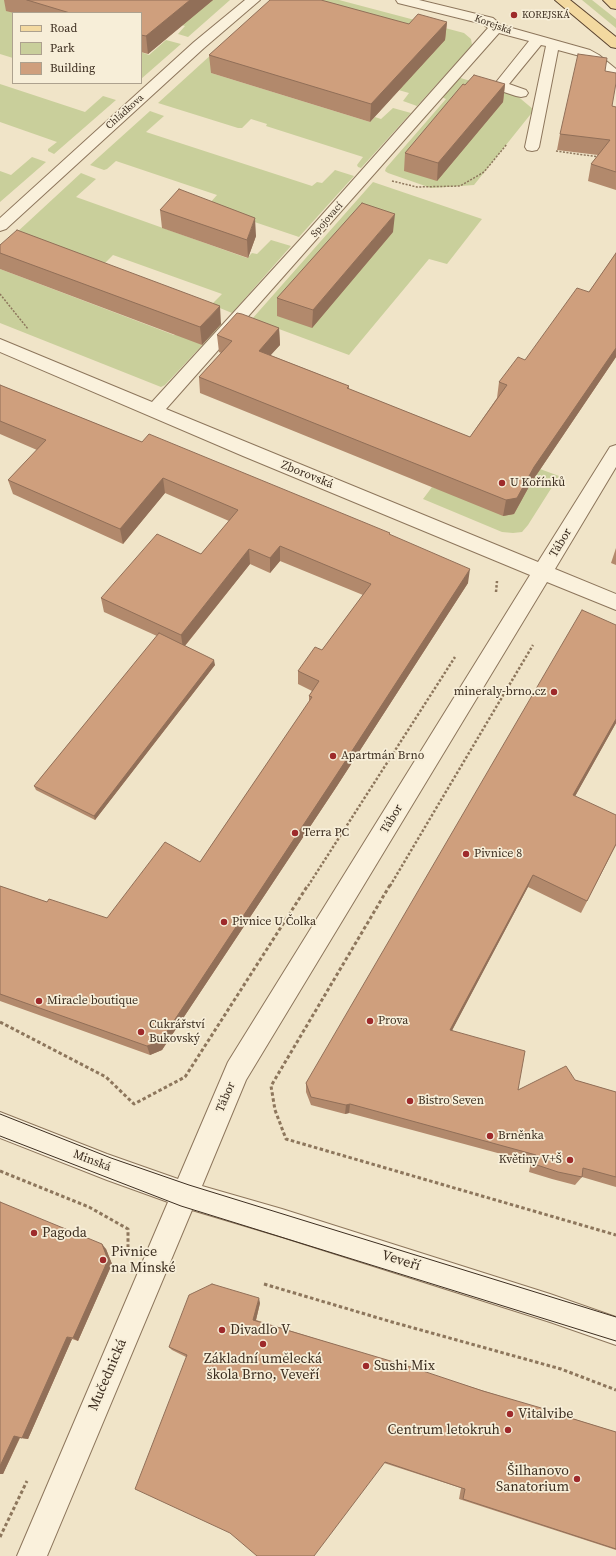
<!DOCTYPE html>
<html>
<head>
<meta charset="utf-8">
<style>
  body { margin:0 }
  #map { position:relative; width:616px; height:1556px; overflow:hidden; background:#f0e4c8; font-family:"Source Serif 4",serif }
  canvas { display:block }
  .legend { position:absolute; left:12px; top:12px; width:130px; height:72px; box-sizing:border-box; background:#f7eed8; border:1px solid #ada18e; margin:0; padding:5px 7px; list-style:none; font-size:12px; color:#3d2e20 }
  .legend li { display:flex; align-items:center; gap:8px; height:20px }
  .legend b { width:20px; border:1px solid #ada18e }
</style>
</head>
<body>
<div id="map">
<canvas width="616" height="1556"></canvas>
<ul class="legend">
<li><b style="height:5px;background:#f3d9a0"></b>Road</li>
<li><b style="height:11px;background:#c9cf9b"></b>Park</li>
<li><b style="height:11px;background:#cf9f7d"></b>Building</li>
</ul>
</div>
<script>
const context = document.querySelector('canvas').getContext('2d');
context.lineJoin = 'round';
function fill(path, color) {
  context.fillStyle = color;
  context.fill(path, 'evenodd');
}
function toPath(rows) {
  const path = new Path2D();
  for (const r of rows) {
    path.moveTo(r[0], r[1]);
    for (let i = 2; i < r.length; i += 2) path.lineTo(r[i], r[i + 1]);
  }
  return path;
}
function strokePath(path, color, width, dash) {
  context.strokeStyle = color;
  context.lineWidth = width;
  context.lineCap = dash ? 'butt' : 'round';
  context.setLineDash(dash || []);
  context.stroke(path);
}
function write(font, color, halo, rows, align = 'center') {
  context.font = font + ' "Source Serif 4",serif';
  context.lineWidth = 3.5;
  context.setLineDash([]);
  context.textBaseline = 'middle';
  context.strokeStyle = halo;
  context.fillStyle = color;
  for (const [text, x, y, turn = 0] of rows) {
    context.save();
    context.translate(x, y);
    context.rotate((+turn || 0) * Math.PI / 180);
    context.textAlign = isNaN(turn) ? turn : align;
    if (halo) context.strokeText(text, 0, 0);
    context.fillText(text, 0, 0);
    context.restore();
  }
}
fill(toPath([
  [0,0,13,0,13,58,0,54],
  [97,0,230,0,188,37,178,34,185,26],
  [272,0,339,0,464,33,471,39,472,45,417,106,403,101,409,93,339,73],
  [582,0,592,0,616,19,616,28],
  [166,40,181,44,141,79,141,52,149,55],
  [213,53,211,73,370,122,375,117,381,119,393,108,411,113,361,168,358,167,357,165,363,157,266,126,267,124,251,119,242,128,238,128,158,103],
  [457,77,515,94,534,110,474,185,431,188,388,173,385,171,386,168,446,99,442,97],
  [0,84,85,112,103,96,116,100,54,154,48,151,48,149,57,142,0,122],
  [150,111,164,116,146,132,312,186,317,182,322,183,335,170,354,176,299,237,210,207,210,203,217,195,116,161,107,169,104,170,90,165],
  [32,157,46,162,0,202,0,171,11,175],
  [81,173,96,179,76,197,247,258,252,253,257,254,271,240,291,246,232,313,215,306,213,303,222,294,113,255,104,264,15,234],
  [373,182,482,219,447,264,429,259,349,355,252,319],
  [0,269,174,335,202,316,222,324,165,385,161,387,0,323],
  [540,469,559,476,528,525,522,532,513,533,502,532,423,499,432,487,514,514,521,500,520,500]
]), '#c9cf9b');
const minor = toPath([
  [245,0,260,0,204,48,6,229,0,231,0,218,194,42,245,0],
  [396,0,419,0,493,18,501,25,590,50,599,55,616,69,616,80,611,79,589,61,580,56,558,50,539,147,537,150,532,151,527,150,525,147,546,46,541,45,509,84,526,90,528,93,526,96,521,97,516,96,495,89,493,86,529,41,499,33,166,409,538,562,610,447,616,445,616,467,555,569,616,594,616,610,547,582,246,1080,202,1186,282,1209,550,1294,616,1317,616,1345,550,1322,282,1237,192,1210,47,1556,17,1556,168,1202,107,1180,0,1138,0,1112,107,1154,178,1179,228,1062,530,575,243,456,0,352,0,339,152,402,306,233,488,28,483,24,398,3,396,0]
]);
const major = toPath([
  [555,0,570,0,616,37,616,48,611,47,555,0],
  [603,0,616,0,616,9,611,8,603,0]
]);
strokePath(minor, '#8d765c', 2);
strokePath(major, '#5b4430', 2);
strokePath(toPath([
  [556,151,599,157],
  [392,181,417,187,460,186,484,172,507,144],
  [0,294,28,329]
]), '#8d765c', 1.5, [2, 1.5]);
strokePath(toPath([
  [496,592,497,581],
  [308,886,455,657],
  [390,886,533,645]
]), '#8d765c', 2.5, [2.5, 2]);
strokePath(toPath([
  [390,885,271,1086,275,1110,286,1139,616,1235],
  [0,1022,106,1077,134,1104,185,1077,308,885],
  [0,1171,89,1207,128,1229,128,1247],
  [264,1284,392,1322,561,1369,616,1390],
  [0,1537,27,1481]
]), '#8d765c', 3, [3.5, 2.5]);
fill(minor, '#faf1dc');
fill(major, '#f3d9a0');
strokePath(toPath([
  [0,1114,111,1158,189,1185,616,1317],
  [0,1136,181,1206,616,1341]
]), '#3d2e20', 1);
fill(toPath([
  [4,0,213,0,148,54,141,52,141,13,14,13,6,11],
  [447,22,445,40,370,122,211,73,209,55,409,24],
  [605,71,612,106,616,107,616,190,588,181,591,164,598,155,557,150,560,134],
  [505,84,503,102,437,181,404,171,405,153,465,85],
  [160,210,256,236,248,258,162,228],
  [393,232,312,328,277,316,277,298],
  [0,245,221,324,202,345,0,269],
  [616,253,616,357,531,483,514,514,503,516,200,393,199,377,221,353,219,352,217,335,279,328,280,345,270,355,349,386,349,389,470,437,497,398,499,382,525,360,589,292],
  [0,385,142,442,390,535,468,583,337,786,162,1050,150,1055,0,1001,0,886,47,902,107,918,200,862,309,702,309,696,312,691,298,684,298,671,322,650,363,595,280,561,270,573,250,564,185,646,215,665,95,820,36,790,34,786,157,636,104,612,101,598,201,554,229,521,165,493,123,544,13,494,8,480,37,450,0,434],
  [616,548,616,565,611,563],
  [616,625,616,723,575,796,616,845,581,913,528,887,452,1030,518,1090,575,1080,616,1092,616,1187,582,1177,575,1185,552,1179,529,1172,531,1162,349,1113,345,1114,311,1105,306,1092,306,1083],
  [0,1202,106,1249,112,1264,78,1341,72,1339,28,1439,20,1438,3,1474,0,1474],
  [260,1303,256,1320,616,1432,616,1550,459,1499,461,1488,384,1463,186,1357,172,1350,169,1347]
]), '#b2896c');
fill(toPath([
  [190,0,213,0,148,54,146,36],
  [447,22,445,40,370,122,371,104],
  [505,84,503,102,437,181,438,163],
  [395,214,393,232,312,328,313,310],
  [255,218,256,236,248,258,247,240],
  [220,306,221,324,202,345,200,327],
  [279,328,280,345,260,367,259,351],
  [616,348,616,357,531,483,514,514,503,516,506,500],
  [163,478,165,493,123,544,120,529],
  [280,546,280,561,270,573,270,558],
  [249,549,250,564,183,648,181,635],
  [470,569,468,583,337,786,162,1050,150,1055,147,1046],
  [214,660,215,665,95,820,94,816],
  [616,719,616,723,568,809,573,795],
  [533,875,528,887,447,1040,450,1030],
  [350,1104,349,1113,345,1114,346,1105],
  [102,1244,106,1249,112,1264,78,1341,73,1338],
  [259,1298,260,1303,255,1324,253,1320],
  [67,1337,72,1339,28,1439,22,1438],
  [14,1436,20,1437,3,1474,0,1474,0,1466]
]), '#916f58');
const building = toPath([
  [27,0,190,0,146,36,141,35,141,13,70,13,27,0],
  [270,0,321,0,409,24,418,14,447,22,371,104,209,55,270,0],
  [578,54,607,58,605,71,616,73,616,83,612,106,616,107,616,172,591,164,610,140,560,134,578,54],
  [474,75,505,84,438,163,405,153,463,84,465,85,474,75],
  [179,189,255,218,247,240,160,210,179,189],
  [362,203,395,214,313,310,277,298,362,203],
  [17,230,220,306,200,327,0,253,0,245,17,230],
  [616,253,616,348,534,467,517,498,506,500,199,377,232,341,217,335,237,313,242,314,279,328,259,351,349,386,347,388,470,437,507,385,499,382,518,357,525,360,577,288,589,292,616,253],
  [0,385,142,442,149,434,390,533,389,534,470,569,337,774,160,1042,147,1046,0,994,0,886,47,902,49,899,107,918,165,842,200,862,312,697,309,696,319,681,298,671,315,647,322,650,371,584,280,546,270,558,249,549,181,635,101,598,157,534,201,554,238,510,163,478,120,529,8,480,46,440,0,421,0,385],
  [582,610,616,625,616,719,573,795,616,815,616,844,587,901,533,875,450,1030,525,1051,518,1090,566,1066,575,1080,616,1092,616,1177,583,1168,582,1177,558,1172,534,1164,536,1155,350,1104,346,1105,311,1097,306,1083,582,610],
  [159,633,214,660,94,816,34,786,159,633],
  [0,1202,102,1244,108,1260,73,1338,67,1337,22,1438,14,1436,0,1466,0,1202],
  [212,1284,259,1298,253,1320,414,1368,483,1391,555,1412,554,1413,616,1432,616,1549,463,1499,465,1489,385,1462,314,1556,257,1556,230,1533,135,1489,187,1355,169,1347,189,1295,212,1284]
]);
fill(building, '#cf9f7d');
strokePath(building, '#916f58', 1);
for (const [x, y, r, color] of [
  [514,15,4,"#9e2a2b"],
  [502,483,4,"#9e2a2b"],
  [554,692,4,"#9e2a2b"],
  [333,756,4,"#9e2a2b"],
  [295,833,4,"#9e2a2b"],
  [466,854,4,"#9e2a2b"],
  [224,922,4,"#9e2a2b"],
  [39,1001,4,"#9e2a2b"],
  [370,1021,4,"#9e2a2b"],
  [141,1032,4,"#9e2a2b"],
  [410,1101,4,"#9e2a2b"],
  [490,1136,4,"#9e2a2b"],
  [570,1160,4,"#9e2a2b"],
  [34,1233,4,"#9e2a2b"],
  [103,1260,4,"#9e2a2b"],
  [222,1330,4,"#9e2a2b"],
  [263,1344,4,"#9e2a2b"],
  [366,1366,4,"#9e2a2b"],
  [510,1414,4,"#9e2a2b"],
  [508,1430,4,"#9e2a2b"],
  [577,1479,4,"#9e2a2b"]
]) {
  const dot = new Path2D();
  dot.arc(x, y, r, 0, 2 * Math.PI);
  context.fillStyle = color;
  context.fill(dot);
  strokePath(dot, '#f7eed8', 1.5);
}
write('10px', '#3d2e20', '#f7eed8', [
  ["KOREJSKÁ",522,15]
], 'left');
write('10px', '#3d2e20', '#f7eed8', [
  ["Korejská",493,25,20],
  ["Chládkova",125,112,-42],
  ["Spojovací",327,220,-49]
]);
write('12px', '#3d2e20', '#f7eed8', [
  ["Zborovská",307,475,22],
  ["Tábor",561,543,-59],
  ["Tábor",392,819,-59],
  ["Tábor",226,1097,-67],
  ["Minská",92,1161,21]
]);
write('12px', '#3d2e20', '#f7eed8', [
  ["U Kořínků",510,483],
  ["mineraly-brno.cz",546,692,"right"],
  ["Apartmán Brno",341,756],
  ["Terra PC",303,833],
  ["Pivnice 8",474,854],
  ["Pivnice U Čolka",232,922],
  ["Miracle boutique",47,1001],
  ["Prova",378,1021],
  ["Cukrářství",149,1025],
  ["Bukovský",149,1039],
  ["Bistro Seven",418,1101],
  ["Brněnka",498,1136],
  ["Květiny V+Š",562,1160,"right"]
], 'left');
write('14px', '#3d2e20', '#f7eed8', [
  ["Pagoda",42,1233],
  ["Pivnice",111,1252],
  ["na Minské",111,1268],
  ["Divadlo V",230,1330],
  ["Základní umělecká",263,1359,"center"],
  ["škola Brno, Veveří",263,1375,"center"],
  ["Sushi Mix",374,1366],
  ["Vitalvibe",518,1414],
  ["Centrum letokruh",500,1430,"right"],
  ["Šilhanovo",569,1471,"right"],
  ["Sanatorium",569,1487,"right"]
], 'left');
write('14px', '#3d2e20', '#f7eed8', [
  ["Veveří",401,1261,17],
  ["Mučednická",108,1375,-67]
]);
</script>
</body>
</html>
